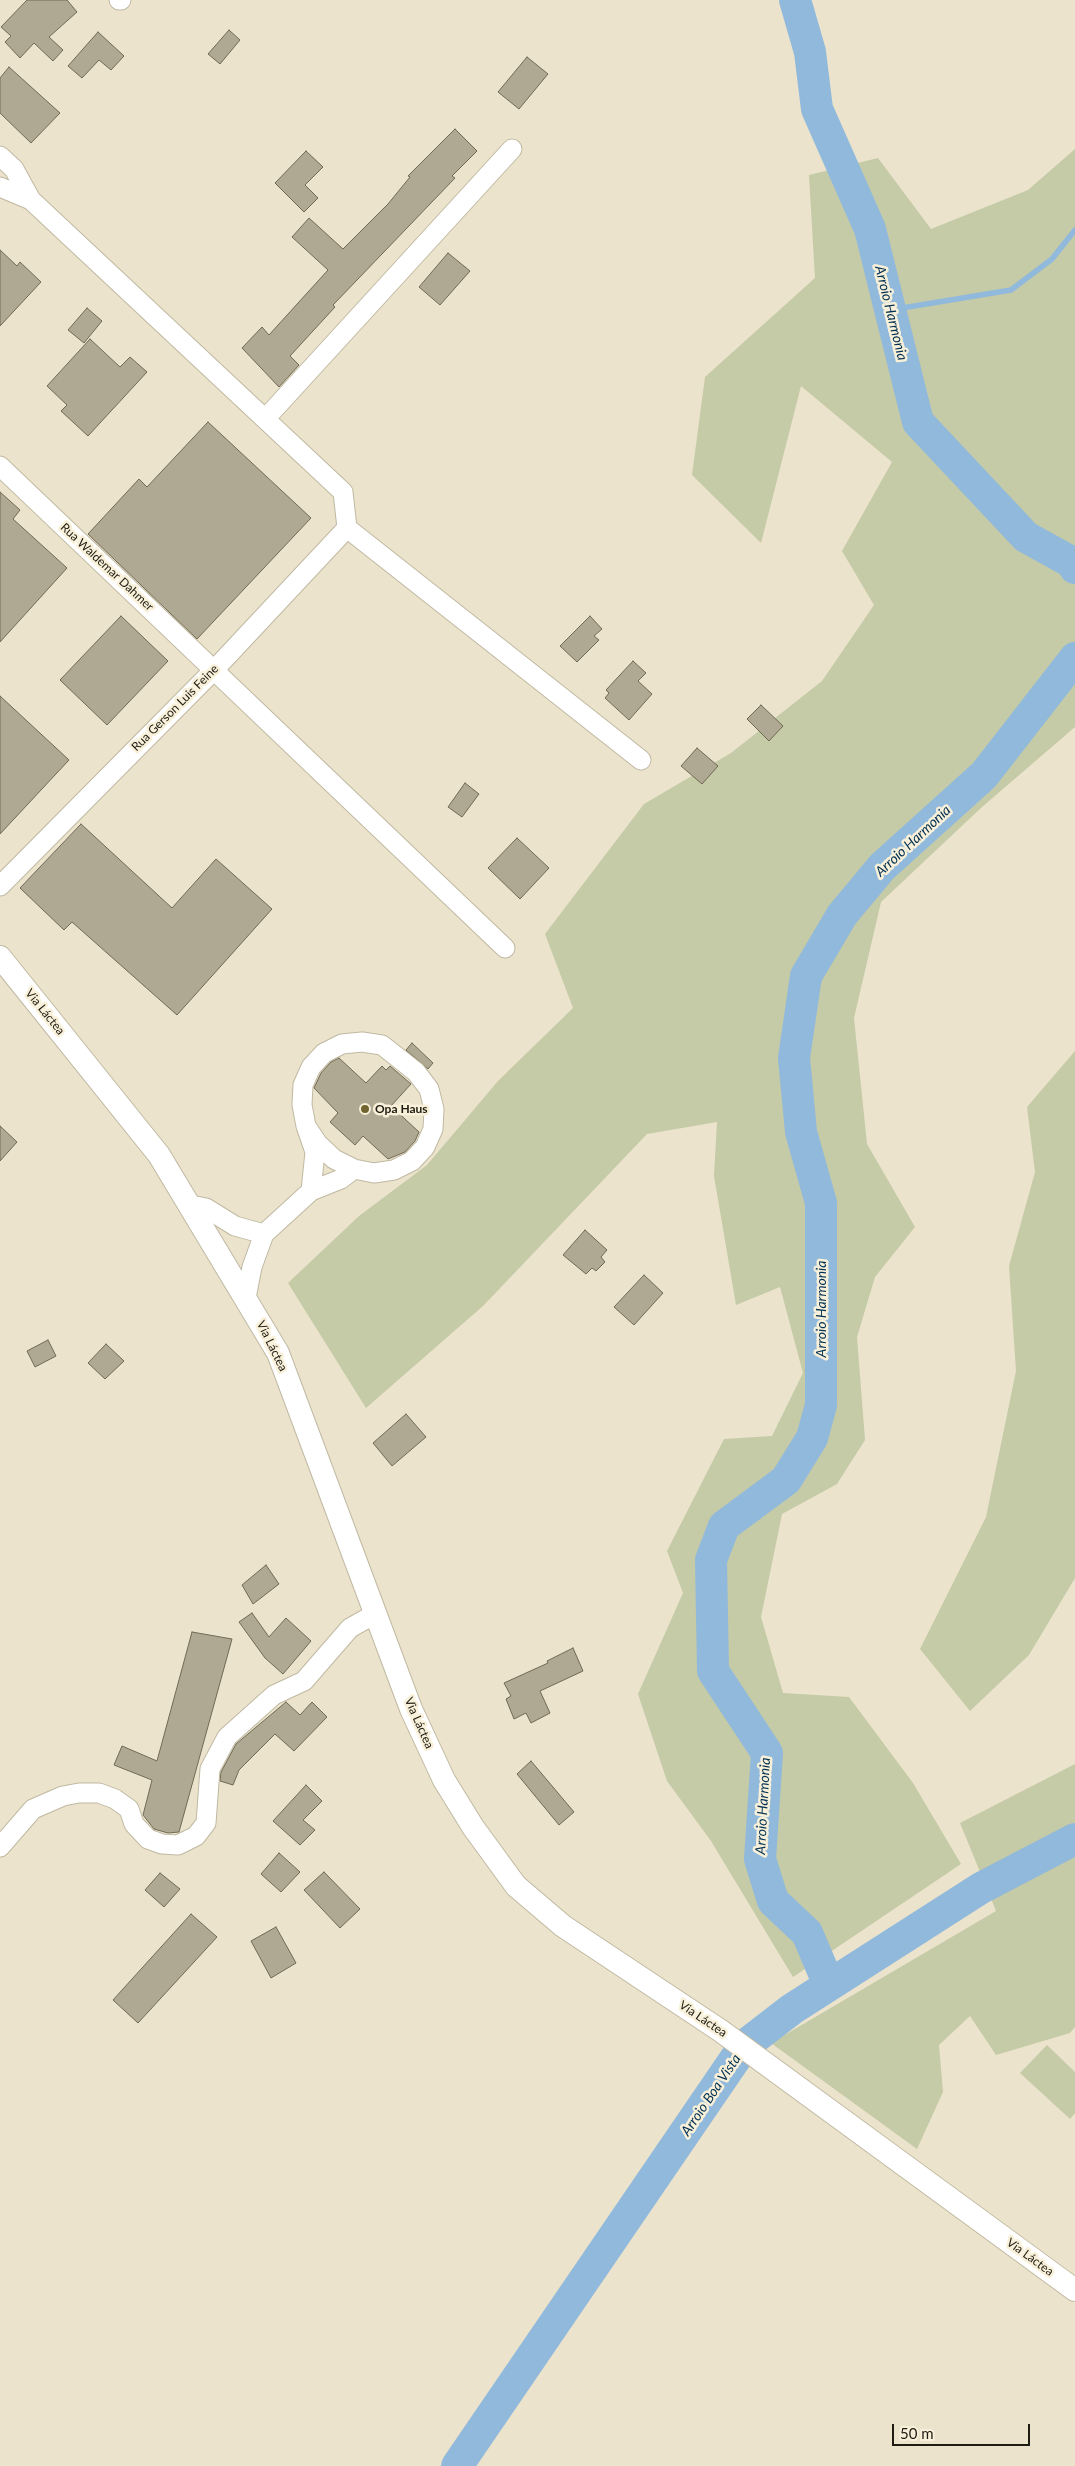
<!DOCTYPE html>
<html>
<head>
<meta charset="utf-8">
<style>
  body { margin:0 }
  #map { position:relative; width:1075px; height:2466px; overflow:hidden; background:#ebe3cc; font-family:Lato,sans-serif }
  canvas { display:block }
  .scale { position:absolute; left:892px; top:2424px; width:138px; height:22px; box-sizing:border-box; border:2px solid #1e1b12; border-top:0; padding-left:6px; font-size:15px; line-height:18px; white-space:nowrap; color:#1e1b12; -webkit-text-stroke:4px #f8f0d9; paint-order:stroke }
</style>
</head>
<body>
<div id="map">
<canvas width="1075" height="2466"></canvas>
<div class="scale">50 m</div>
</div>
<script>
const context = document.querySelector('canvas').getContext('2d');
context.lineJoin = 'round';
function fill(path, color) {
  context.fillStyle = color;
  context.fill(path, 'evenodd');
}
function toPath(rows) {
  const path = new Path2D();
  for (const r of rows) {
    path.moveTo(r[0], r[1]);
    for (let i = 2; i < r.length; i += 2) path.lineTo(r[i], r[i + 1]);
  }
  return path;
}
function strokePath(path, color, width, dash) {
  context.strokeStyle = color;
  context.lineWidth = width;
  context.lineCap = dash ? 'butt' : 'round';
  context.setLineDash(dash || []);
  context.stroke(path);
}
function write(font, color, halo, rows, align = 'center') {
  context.font = font + ' Lato,sans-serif';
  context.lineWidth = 5;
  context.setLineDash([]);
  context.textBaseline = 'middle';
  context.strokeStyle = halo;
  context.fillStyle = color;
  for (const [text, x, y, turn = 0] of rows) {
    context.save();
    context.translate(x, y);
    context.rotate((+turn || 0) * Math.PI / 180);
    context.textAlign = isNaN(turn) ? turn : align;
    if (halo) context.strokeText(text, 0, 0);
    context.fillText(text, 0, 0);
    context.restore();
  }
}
fill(toPath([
  [1075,149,1075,727,982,807,881,902,854,1018,867,1144,915,1227,875,1277,857,1337,865,1440,837,1484,782,1514,761,1617,783,1693,849,1697,913,1783,961,1864,793,1977,711,1841,667,1781,638,1694,683,1593,667,1551,724,1439,772,1436,803,1373,780,1287,736,1305,714,1176,717,1122,647,1134,483,1306,366,1408,288,1283,359,1216,427,1165,498,1081,573,1008,545,934,644,804,731,753,822,681,874,605,842,551,892,462,801,386,761,543,692,475,705,377,815,278,809,175,878,158,931,229,1028,190],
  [1075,1051,1075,1578,1029,1655,970,1711,920,1649,986,1517,1016,1371,1009,1266,1035,1172,1027,1107],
  [1075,1764,1075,2027,1070,2033,996,2055,970,2016,939,2045,943,2092,917,2149,771,2043,996,1911,960,1823],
  [1047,2045,1075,2072,1075,2113,1070,2119,1020,2073]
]), '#c5caa7');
strokePath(toPath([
  [890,310,1011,290,1052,259,1075,230]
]), '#91b9dc', 5.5);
strokePath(toPath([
  [795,0,810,52,817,109,870,229,918,422,1026,537,1073,563,1075,568],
  [829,1985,807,1933,773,1901,760,1859,767,1753,713,1671,711,1560,724,1526,786,1480,812,1438,821,1405,821,1203,801,1132,794,1058,806,976,842,915,882,867,984,775,1075,658],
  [457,2466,744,2046,792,2009,981,1888,1075,1839]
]), '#91b9dc', 32);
const building = toPath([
  [27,0,67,0,77,12,49,37,63,50,53,61,34,43,20,58,5,42,11,36,1,27,27,0],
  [229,30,240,40,220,64,208,54,229,30],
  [98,32,124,56,111,70,99,60,82,78,68,66,98,32],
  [527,57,548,74,519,109,498,92,527,57],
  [9,67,60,113,31,143,0,113,0,78,9,67],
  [455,129,477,151,452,176,455,178,333,305,335,307,290,356,299,365,279,387,242,348,262,327,269,335,328,270,292,237,309,218,343,249,388,204,410,177,408,176,455,129],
  [306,151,323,167,305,185,318,198,304,212,275,183,306,151],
  [0,250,17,266,20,262,41,282,0,326,0,250],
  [448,253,470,271,440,305,419,287,448,253],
  [87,308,102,321,84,343,68,330,87,308],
  [90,339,120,367,130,357,147,372,88,436,61,411,67,405,47,386,90,339],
  [208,422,311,518,197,639,88,534,139,479,147,487,208,422],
  [0,492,20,510,13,519,67,568,0,642,0,492],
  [121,616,168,661,107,725,60,680,121,616],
  [590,616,602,629,594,636,599,640,577,662,560,646,590,616],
  [633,661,646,673,638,681,652,694,629,720,605,698,609,693,606,690,633,661],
  [0,696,69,760,0,834,0,696],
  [761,705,783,726,769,741,747,719,761,705],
  [697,748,718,766,702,784,681,766,697,748],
  [465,783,479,794,462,817,448,807,465,783],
  [81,824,172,908,216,859,272,909,177,1015,72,922,64,930,20,888,81,824],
  [517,838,549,868,520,899,488,868,517,838],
  [412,1043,433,1063,428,1069,406,1050,412,1043],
  [339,1058,366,1083,382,1066,386,1070,390,1066,411,1084,391,1106,419,1132,415,1141,405,1152,388,1159,363,1136,355,1145,330,1122,338,1113,314,1088,321,1073,331,1062,339,1058],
  [0,1126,17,1142,0,1161,0,1126],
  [585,1230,607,1250,601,1257,605,1262,596,1271,592,1268,586,1274,563,1255,585,1230],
  [644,1275,663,1293,634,1325,614,1307,644,1275],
  [48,1340,56,1356,35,1367,27,1351,48,1340],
  [106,1344,124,1361,105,1379,88,1363,106,1344],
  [406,1414,426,1437,392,1466,373,1443,406,1414],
  [266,1565,279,1584,253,1604,242,1585,266,1565],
  [252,1613,269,1637,286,1618,311,1641,283,1674,265,1658,239,1622,252,1613],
  [192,1632,232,1639,179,1832,168,1833,154,1829,143,1815,152,1780,114,1765,122,1746,157,1761,192,1632],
  [573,1648,583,1671,540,1691,550,1713,531,1723,526,1713,514,1719,506,1699,511,1696,504,1683,548,1663,547,1661,573,1648],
  [286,1702,300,1715,312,1702,327,1717,294,1751,275,1734,239,1770,233,1785,220,1781,221,1772,236,1744,286,1702],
  [531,1761,574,1812,559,1825,517,1774,531,1761],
  [306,1785,322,1801,303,1820,315,1830,300,1845,273,1821,306,1785],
  [279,1853,300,1872,281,1892,261,1874,279,1853],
  [324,1872,360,1909,340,1928,304,1890,324,1872],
  [160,1873,180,1889,164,1907,145,1890,160,1873],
  [191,1914,217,1937,138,2023,113,2000,191,1914],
  [276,1927,296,1963,271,1978,251,1941,276,1927]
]);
fill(building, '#afa892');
strokePath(building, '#706954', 1);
const minor = toPath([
  [119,0,121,0],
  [0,156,14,169,31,200,343,492,347,528,641,760],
  [0,187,31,200],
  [266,418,512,149],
  [0,466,505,948],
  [0,886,215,669,347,528],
  [306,1126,318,1144,334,1159,354,1169,374,1173,394,1170,412,1161,425,1147,433,1129,434,1109,429,1089,416,1072,382,1045,362,1042,342,1044,324,1053,311,1067,303,1085,302,1105,306,1126,315,1152,311,1191],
  [191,1205,206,1208,235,1226,264,1234],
  [246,1298,252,1267,264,1234,311,1191,341,1179,354,1169],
  [0,1847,33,1809,63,1796,79,1793,99,1793,115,1799,129,1809,134,1824,148,1839,162,1844,178,1845,196,1836,206,1823,210,1769,227,1737,274,1695,304,1681,350,1628,375,1614]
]);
const major = toPath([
  [0,957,159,1155,278,1353,411,1709,444,1780,473,1827,516,1886,563,1926,721,2031,1075,2290]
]);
strokePath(minor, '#c0b9a2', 21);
strokePath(major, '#c0b9a2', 24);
strokePath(minor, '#fff', 19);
strokePath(major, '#fff', 22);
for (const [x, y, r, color] of [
  [365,1109,5,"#706431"]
]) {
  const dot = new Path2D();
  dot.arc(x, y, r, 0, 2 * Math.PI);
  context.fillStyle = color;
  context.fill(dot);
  strokePath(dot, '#f8f0d9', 2);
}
write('12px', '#1e1b12', '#f8f0d9', [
  ["Rua Waldemar Dahmer",107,567,43],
  ["Rua Gerson Luis Feine",175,708,-45],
  ["Via Láctea",45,1012,51],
  ["Via Láctea",272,1346,64],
  ["Via Láctea",419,1723,66],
  ["Via Láctea",703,2019,34],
  ["Via Láctea",1030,2257,36]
]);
write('bold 12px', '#1e1b12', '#f8f0d9', [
  ["Opa Haus",375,1109]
], 'left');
write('italic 14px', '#003052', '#f8f0d9', [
  ["Arroio Harmonia",891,313,76],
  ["Arroio Harmonia",913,841,-43],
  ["Arroio Harmonia",821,1309,-90],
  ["Arroio Harmonia",763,1806,-87],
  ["Arroio Boa Vista",711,2095,-56]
]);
</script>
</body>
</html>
